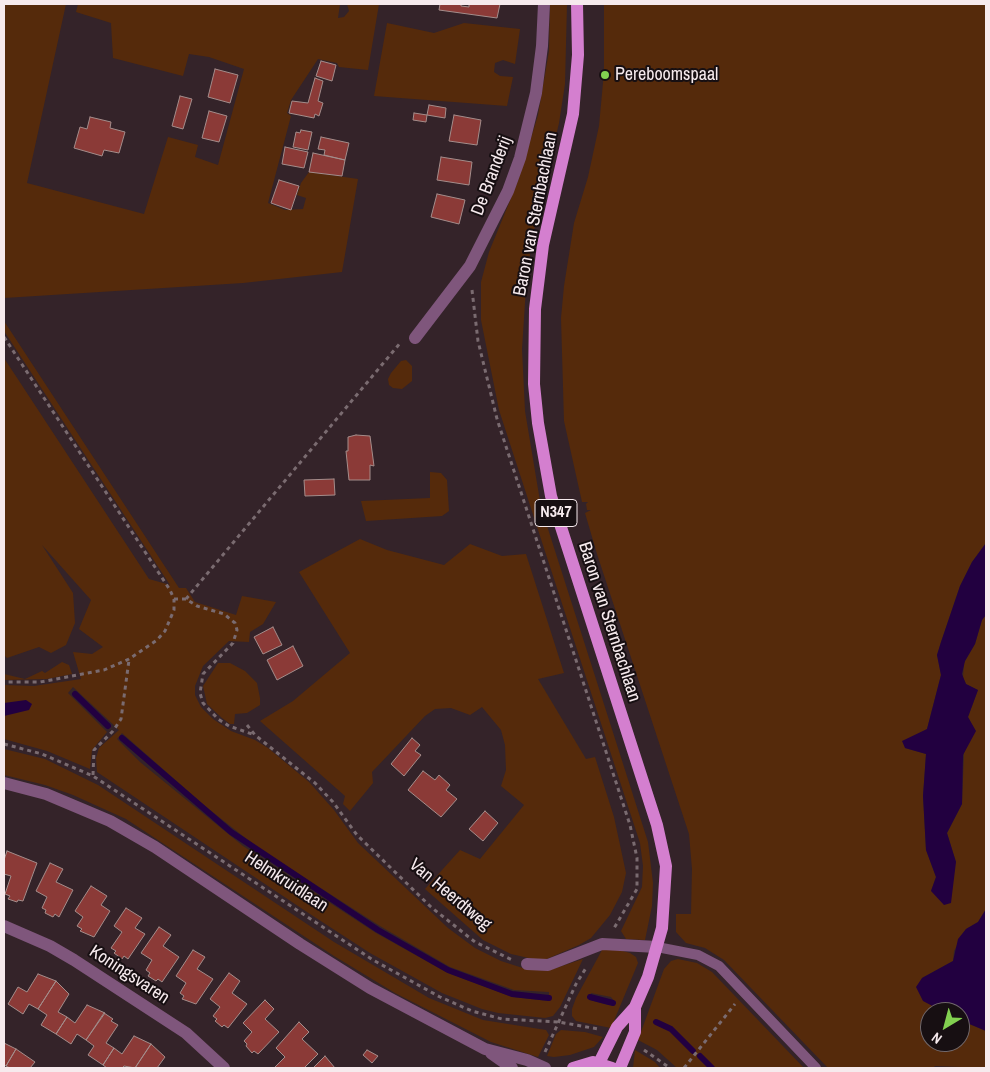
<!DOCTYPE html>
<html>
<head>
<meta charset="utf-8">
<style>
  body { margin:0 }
  #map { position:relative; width:990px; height:1072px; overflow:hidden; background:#342329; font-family:"Archivo Narrow",sans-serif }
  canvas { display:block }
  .frame { position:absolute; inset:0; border:5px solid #f6eaed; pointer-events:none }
  .north { position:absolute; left:920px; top:1002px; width:50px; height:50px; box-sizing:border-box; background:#170f12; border:1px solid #70676a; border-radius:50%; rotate:217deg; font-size:14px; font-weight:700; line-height:20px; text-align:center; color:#f6eaed }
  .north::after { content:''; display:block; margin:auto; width:18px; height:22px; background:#82d050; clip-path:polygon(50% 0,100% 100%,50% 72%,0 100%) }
</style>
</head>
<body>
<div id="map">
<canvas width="990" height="1072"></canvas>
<div class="frame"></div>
<div class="north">N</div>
</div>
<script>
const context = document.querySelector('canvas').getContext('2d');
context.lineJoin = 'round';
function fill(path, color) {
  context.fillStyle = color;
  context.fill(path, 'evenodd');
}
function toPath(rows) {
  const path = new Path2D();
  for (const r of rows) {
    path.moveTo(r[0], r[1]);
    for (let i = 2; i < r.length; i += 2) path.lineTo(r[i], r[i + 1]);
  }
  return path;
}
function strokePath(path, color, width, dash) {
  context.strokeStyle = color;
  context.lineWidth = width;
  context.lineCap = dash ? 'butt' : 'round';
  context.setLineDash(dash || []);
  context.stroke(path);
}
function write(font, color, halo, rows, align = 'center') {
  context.font = font + ' "Archivo Narrow",sans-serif';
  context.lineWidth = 4;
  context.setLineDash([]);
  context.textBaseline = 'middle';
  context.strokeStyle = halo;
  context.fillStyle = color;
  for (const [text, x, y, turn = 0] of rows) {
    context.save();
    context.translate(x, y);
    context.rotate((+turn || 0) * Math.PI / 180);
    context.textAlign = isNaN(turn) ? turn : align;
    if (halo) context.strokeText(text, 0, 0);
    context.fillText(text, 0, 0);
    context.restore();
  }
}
fill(toPath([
  [4,4,66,4,27,183,144,214,168,137,198,145,195,157,218,165,244,69,209,57,189,54,183,76,113,58,111,23,76,12,78,4,340,4,338,18,344,17,349,11,347,4,379,4,368,70,339,67,337,63,318,59,291,100,287,113,291,116,268,203,285,210,303,209,306,198,297,195,301,183,309,172,358,179,342,272,243,283,4,298],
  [550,4,567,4,565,84,559,123,535,225,527,272,522,349,525,411,541,507,648,842,653,883,652,906,645,940,626,939,621,931,642,887,643,866,640,843,499,410,481,320,481,282,489,252,518,181,538,115,549,51],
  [604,4,986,4,986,543,972,562,960,586,941,642,937,655,941,675,927,729,905,748,926,754,923,796,926,850,936,877,931,891,956,862,947,833,962,804,964,753,974,729,968,717,978,690,966,684,963,678,964,663,975,644,982,620,986,615,986,909,978,922,966,929,954,951,953,961,922,978,924,1001,944,1012,930,1012,930,1042,960,1042,960,1020,986,1031,986,1068,935,1066,933,1068,828,1068,724,960,705,948,686,943,676,932,676,914,691,914,692,869,689,834,597,554,585,513,591,510,587,510,586,504,588,502,582,502,564,421,561,318,564,286,574,223,588,177,599,126,604,72],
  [387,23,434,33,464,23,520,29,515,64,503,60,495,63,494,72,500,76,513,77,507,106,374,96],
  [4,321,179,588,186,588,195,602,236,615,242,596,276,602,263,624,250,632,249,642,229,641,203,666,195,686,195,695,201,707,213,719,231,731,255,740,268,748,309,782,334,810,358,843,448,928,475,948,501,961,529,970,553,969,583,959,560,1007,553,1016,545,1018,498,1013,482,1009,442,993,370,953,310,914,97,772,96,758,99,748,119,730,73,687,68,693,107,732,92,750,90,769,47,751,4,739,4,685,34,686,81,679,73,652,92,654,103,647,79,629,91,600,42,545,73,593,75,623,66,645,51,653,39,647,7,658,4,655,4,358,149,579,170,585,4,331],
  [122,733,205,806,258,848,380,926,450,967,514,990,549,992,549,1001,513,997,448,973,376,933,243,846,140,762,117,739],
  [406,360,412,366,412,381,402,389,393,388,389,385,388,379,391,373,401,361],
  [430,472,441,473,447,480,449,511,442,516,366,521,361,501,430,498],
  [360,539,387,550,444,565,470,544,502,556,526,554,564,673,538,679,586,759,595,757,614,817,626,873,622,892,610,915,591,938,579,945,542,961,511,954,483,940,425,889,460,850,480,859,524,805,501,786,506,770,505,745,501,730,482,707,470,715,451,708,435,709,425,716,372,772,373,783,350,811,343,804,345,796,260,721,293,701,350,653,299,572],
  [62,662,69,665,72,674,47,679,4,680,4,674,25,679,42,671,45,673],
  [218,663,230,663,245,671,257,683,260,698,260,705,247,713,235,714,234,724,230,724,222,718,207,704,203,686],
  [4,749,45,759,98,785,334,942,429,998,483,1020,546,1030,549,1035,538,1057,491,1042,395,993,334,956,126,819,73,795,45,785,4,775],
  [612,948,630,953,636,957,638,963,611,1028,576,1021,572,1016,572,1009,576,998,602,950],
  [591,993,611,997,614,1001,612,1005,608,1005,590,1000],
  [678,959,697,963,712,972,804,1068,677,1068,657,1050,638,1040,664,969,671,961],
  [561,1030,585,1032,603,1037,594,1047,570,1055,554,1057,547,1056,556,1034],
  [635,1050,655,1062,660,1068,633,1068]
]), '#552a0b');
fill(toPath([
  [986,543,986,615,982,620,975,644,965,661,962,674,966,684,978,690,968,717,976,731,963,755,962,804,947,833,956,862,951,903,944,905,931,891,936,877,926,850,923,796,926,754,905,748,902,741,927,729,941,675,937,655,941,642,960,586,972,562],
  [26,700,32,704,29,710,4,716,4,703],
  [986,909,986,1031,960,1020,960,1012,944,1012,923,1001,916,987,922,978,953,961,958,939,966,929,978,922]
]), '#220040');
strokePath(toPath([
  [75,694,108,726],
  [122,738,231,832,378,930,448,970,512,994,549,998],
  [590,997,613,1003],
  [656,1022,671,1029,693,1051],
  [700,1056,712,1068]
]), '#220040', 6);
const building = toPath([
  [440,4,461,4,461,6,469,7,469,4,500,4,497,18,439,10,440,4],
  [321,61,336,65,332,81,316,76,321,61],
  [215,69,238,75,230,103,208,97,215,69],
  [315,78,323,81,318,101,323,103,319,116,315,114,314,118,289,113,292,101,308,103,315,78],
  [180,96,192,99,183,129,172,126,180,96],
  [429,105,446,108,445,118,427,115,429,105],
  [209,111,227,116,219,142,202,138,209,111],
  [414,113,427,115,426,122,413,120,414,113],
  [454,115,481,120,477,145,449,141,454,115],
  [90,117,111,122,110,128,125,132,119,153,104,150,102,156,74,148,80,127,87,129,90,117],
  [301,130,312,132,308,150,293,147,296,132,300,133,301,130],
  [321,137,349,143,345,160,324,155,325,150,318,149,321,137],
  [285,147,308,152,304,168,282,164,285,147],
  [313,153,345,160,342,176,309,172,313,153],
  [441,157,472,162,469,185,437,180,441,157],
  [279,180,299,186,291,210,271,203,279,180],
  [437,194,465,200,459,224,431,217,437,194],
  [356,435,370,436,374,466,370,465,370,480,349,480,346,451,348,451,348,437,356,435],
  [334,479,335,495,305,496,304,480,334,479],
  [273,627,282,645,263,654,254,637,273,627],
  [293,646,303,666,277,680,267,660,293,646],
  [412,738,420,745,415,751,421,755,404,776,391,764,412,738],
  [423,771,435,780,439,775,450,785,446,790,457,799,441,817,408,790,423,771],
  [485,811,498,823,483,841,469,829,485,811],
  [7,851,37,863,23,901,18,900,17,902,8,899,10,896,5,894,11,876,4,874,4,860,7,851],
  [50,863,63,869,56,882,73,890,59,917,55,914,53,917,45,913,46,910,42,908,47,897,36,891,50,863],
  [91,886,107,896,101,905,110,911,94,937,80,931,82,929,77,926,83,917,75,911,91,886],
  [126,908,142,918,135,928,145,934,128,959,124,956,122,959,114,953,116,951,111,948,122,932,114,926,126,908],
  [159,927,171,935,163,946,179,957,162,982,158,979,156,981,148,976,150,973,146,970,152,960,141,953,159,927],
  [193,950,205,957,197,969,213,979,196,1004,182,999,184,996,180,993,186,983,176,976,193,950],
  [229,973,240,981,232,993,247,1004,228,1028,224,1025,222,1027,215,1021,217,1019,213,1016,220,1007,210,999,229,973],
  [38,974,56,981,38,1009,29,1004,23,1014,8,1004,18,987,27,992,38,974],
  [56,981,69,994,58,1012,67,1017,56,1034,41,1025,47,1015,38,1009,56,981],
  [265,1000,274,1009,265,1019,279,1032,258,1054,254,1051,252,1053,246,1046,247,1044,244,1041,252,1032,243,1023,265,1000],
  [87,1005,105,1013,86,1040,77,1034,71,1044,56,1034,67,1017,75,1023,87,1005],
  [104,1013,113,1019,111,1021,118,1025,106,1043,114,1048,103,1065,88,1055,94,1046,86,1040,104,1013],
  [299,1022,309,1032,302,1039,318,1054,304,1068,274,1068,285,1057,276,1048,299,1022],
  [134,1036,151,1044,135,1068,124,1066,122,1068,107,1068,103,1065,114,1048,122,1054,134,1036],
  [4,1043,16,1049,6,1066,4,1065,4,1043],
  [151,1044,165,1057,157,1068,135,1068,151,1044],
  [16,1049,35,1062,30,1068,10,1068,6,1066,16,1049],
  [367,1050,378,1056,372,1063,363,1055,367,1050],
  [325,1056,335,1068,313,1068,325,1056]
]);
fill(building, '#8b3a37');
strokePath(building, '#a48d8b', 1);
strokePath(toPath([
  [472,290,478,341,497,419,630,825,637,858,637,889,613,930],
  [4,337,170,590,174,599,174,610,165,631,157,640,129,659,104,670,40,682,4,682],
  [174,599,186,599,197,606,224,614,235,623,237,630,233,643,203,674,200,693,203,703,218,719,229,726,252,734],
  [186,599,401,342],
  [247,725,255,735,315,783,333,802,357,835,431,907,475,942,512,960],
  [4,744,42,754,93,776,373,960,440,997,472,1011,502,1019,559,1022,598,1029],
  [93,775,94,750,113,731,121,719,129,660],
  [644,1050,670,1068],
  [545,1052,576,984,586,968],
  [684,1068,735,1004]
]), '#7a6b70', 3, [4, 4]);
strokePath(toPath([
  [657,947,698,955,719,966,816,1068]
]), '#7f567c', 10);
strokePath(toPath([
  [415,338,470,266,508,191,520,158,536,93,542,46,544,4],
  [4,926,50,946,74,960,186,1033,224,1068],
  [527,964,548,965,602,944,657,947]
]), '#7f567c', 12);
strokePath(toPath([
  [4,783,46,794,110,821,155,847,300,944,370,988,485,1049,527,1060,545,1068],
  [491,1053,512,1068]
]), '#7f567c', 12);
strokePath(toPath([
  [577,4,578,55,573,114,543,245,535,309,534,384,538,423,551,496,657,825,666,866,662,928,648,977,635,1007,617,1027,599,1063],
  [573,1068,593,1062,612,1068],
  [620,1068,635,1032,635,1007]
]), '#d47fcf', 12);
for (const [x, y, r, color] of [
  [605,75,5,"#82d050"]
]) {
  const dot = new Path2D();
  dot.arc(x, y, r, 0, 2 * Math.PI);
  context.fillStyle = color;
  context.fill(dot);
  strokePath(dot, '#170f12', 2);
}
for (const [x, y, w] of [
  [556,513,42]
]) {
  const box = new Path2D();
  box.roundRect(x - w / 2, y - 13.5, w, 27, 4);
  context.fillStyle = '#170f12';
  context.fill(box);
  strokePath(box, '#f6eaed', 1);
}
write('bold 16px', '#f6eaed', null, [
  ["N347",556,513]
]);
write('18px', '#f6eaed', '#170f12', [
  ["Pereboomspaal",615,75]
], 'left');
write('18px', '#f6eaed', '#170f12', [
  ["De Branderij",492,176,-69],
  ["Baron van Sternbachlaan",536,214,-79],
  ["Baron van Sternbachlaan",609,622,72],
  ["Helmkruidlaan",286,882,33],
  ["Van Heerdtweg",450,895,40],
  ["Koningsvaren",129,975,33]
]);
</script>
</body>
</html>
